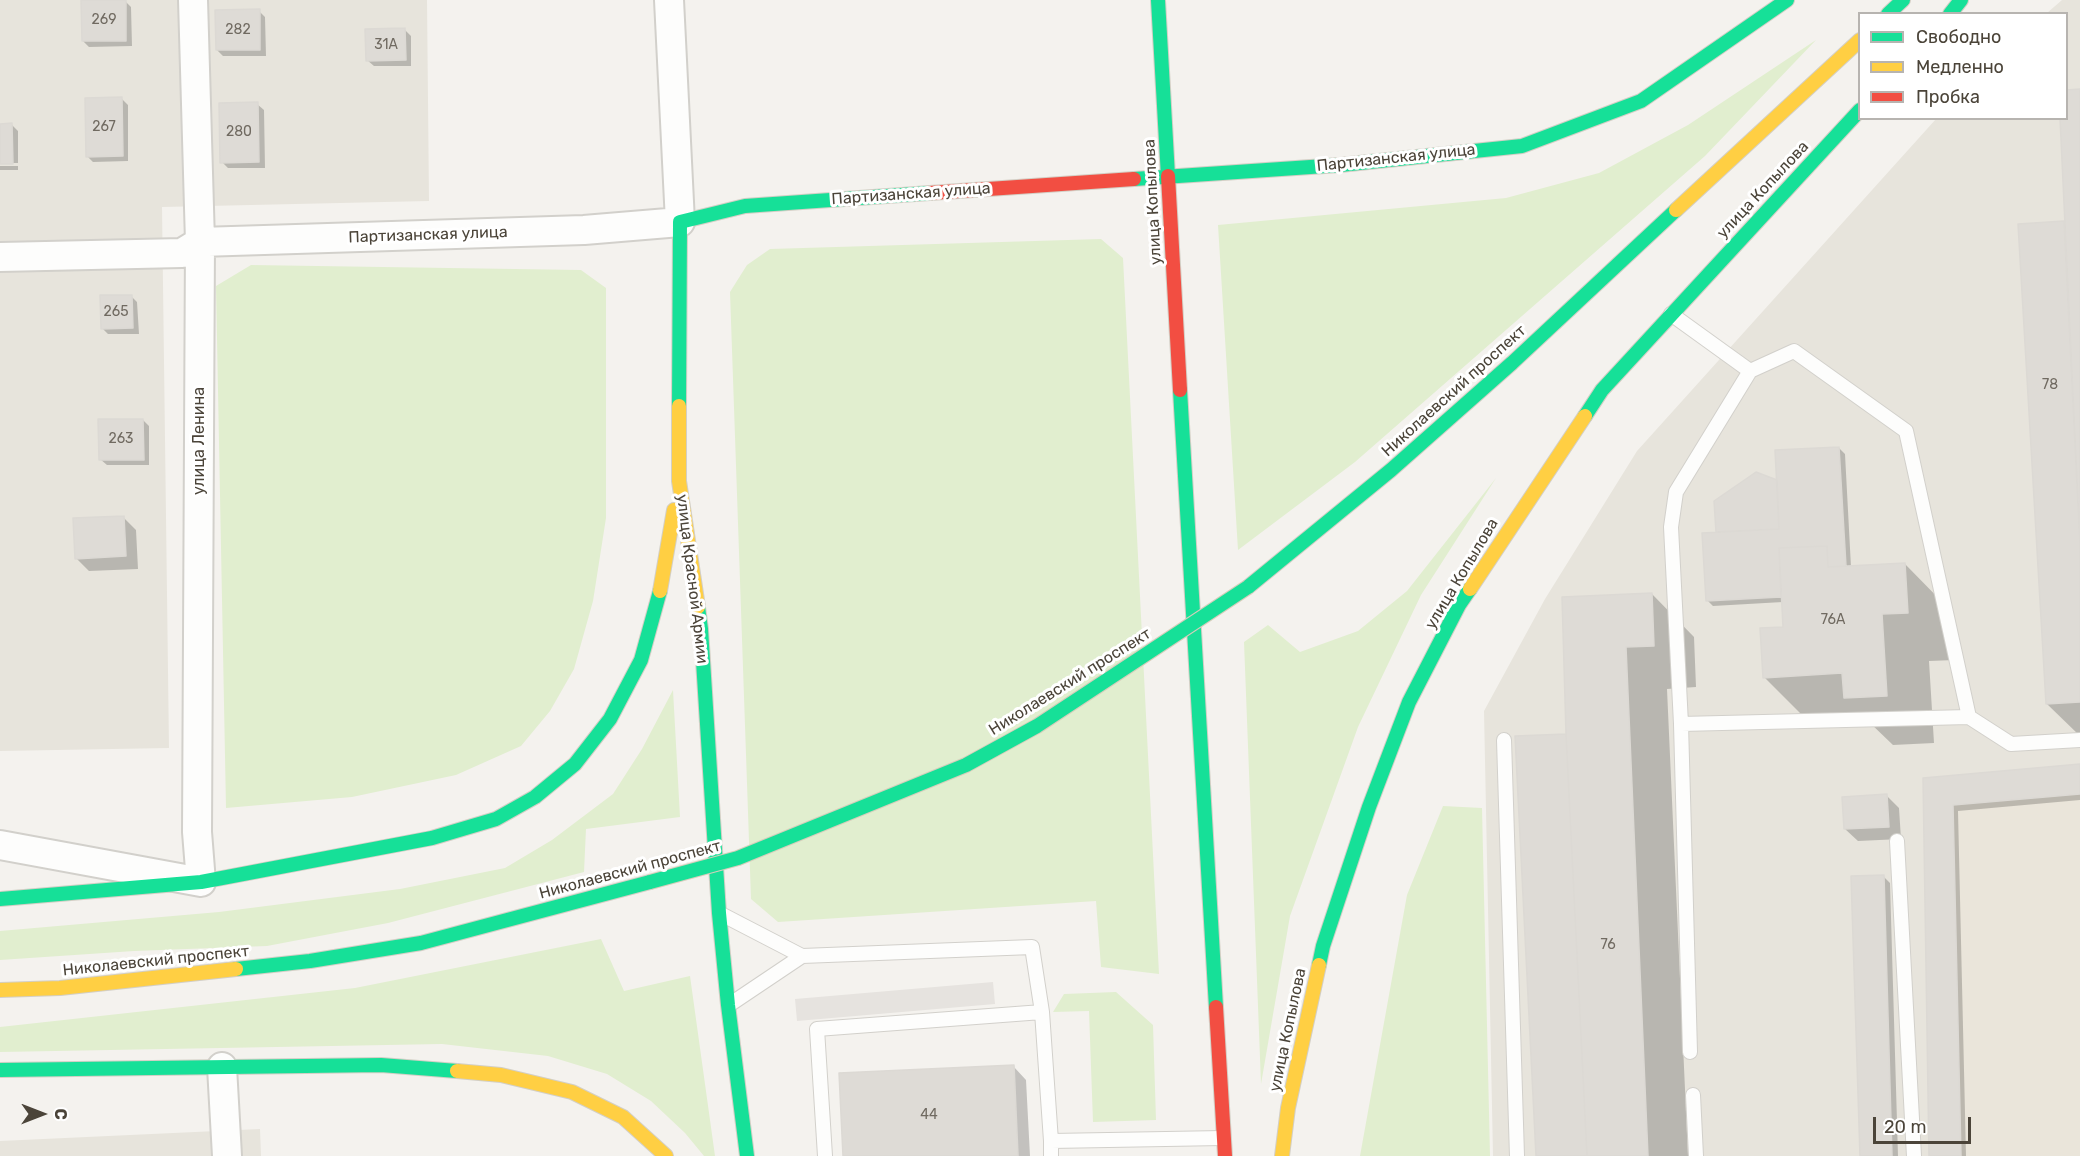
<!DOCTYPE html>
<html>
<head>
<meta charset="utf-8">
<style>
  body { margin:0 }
  #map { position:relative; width:2080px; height:1156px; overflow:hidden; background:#f4f2ee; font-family:Rubik,sans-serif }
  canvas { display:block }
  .legend { position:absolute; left:1858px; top:12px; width:210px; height:108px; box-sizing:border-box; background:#fff; border:2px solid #b7b4b0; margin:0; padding:8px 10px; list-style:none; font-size:18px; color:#4b4439 }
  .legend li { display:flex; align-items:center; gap:12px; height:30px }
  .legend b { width:30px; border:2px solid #b7b4b0 }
  .north { position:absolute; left:12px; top:1084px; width:60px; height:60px; -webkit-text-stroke:4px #fff; paint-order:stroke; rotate:90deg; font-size:16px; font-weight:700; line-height:24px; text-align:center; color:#4b4439 }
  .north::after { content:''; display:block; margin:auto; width:21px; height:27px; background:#4b4439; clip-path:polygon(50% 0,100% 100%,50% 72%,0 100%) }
  .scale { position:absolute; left:1873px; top:1117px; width:98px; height:27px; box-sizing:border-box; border:3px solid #4b4439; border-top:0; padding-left:8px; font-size:18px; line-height:21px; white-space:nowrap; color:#4b4439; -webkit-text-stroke:4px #fff; paint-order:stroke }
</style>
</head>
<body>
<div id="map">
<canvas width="2080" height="1156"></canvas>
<ul class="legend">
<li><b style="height:8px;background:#16e098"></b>Свободно</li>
<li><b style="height:8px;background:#ffcf43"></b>Медленно</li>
<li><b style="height:8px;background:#f24e42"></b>Пробка</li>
</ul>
<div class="north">С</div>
<div class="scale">20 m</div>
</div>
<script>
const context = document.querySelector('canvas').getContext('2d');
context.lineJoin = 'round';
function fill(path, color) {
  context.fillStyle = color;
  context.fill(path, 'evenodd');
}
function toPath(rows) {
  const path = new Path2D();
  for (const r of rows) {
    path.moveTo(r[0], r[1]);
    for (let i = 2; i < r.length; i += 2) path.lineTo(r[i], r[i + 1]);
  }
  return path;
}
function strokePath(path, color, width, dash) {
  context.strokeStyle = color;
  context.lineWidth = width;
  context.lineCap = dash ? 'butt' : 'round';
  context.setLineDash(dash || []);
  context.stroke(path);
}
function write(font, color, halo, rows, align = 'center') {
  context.font = font + ' Rubik,sans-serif';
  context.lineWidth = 6;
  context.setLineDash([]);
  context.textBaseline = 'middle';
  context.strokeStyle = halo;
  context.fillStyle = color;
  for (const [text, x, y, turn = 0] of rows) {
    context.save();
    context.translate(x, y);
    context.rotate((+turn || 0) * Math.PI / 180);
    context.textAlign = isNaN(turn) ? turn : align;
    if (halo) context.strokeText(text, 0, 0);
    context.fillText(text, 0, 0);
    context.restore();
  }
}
fill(toPath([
  [0,0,427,0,429,201,162,207,169,748,0,751],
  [2062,0,2080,0,2080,1156,1493,1156,1484,711,1545,599,1637,451,1936,119,2066,118,2066,14,2047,13],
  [260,1129,261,1156,0,1156,0,1141]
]), '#e7e4dc');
fill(toPath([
  [2080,794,2080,1156,1961,1156,1953,805]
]), '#eae5da');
fill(toPath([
  [1816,40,1705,156,1355,462,1238,550,1218,225,1506,198,1599,173,1688,125],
  [1101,239,1123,258,1159,974,1101,967,1096,901,778,922,751,899,730,292,747,265,770,249],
  [251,265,581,270,606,288,606,518,593,601,574,669,550,711,521,746,456,775,352,797,226,808,216,286],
  [1496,478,1421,595,1358,727,1290,916,1261,1084,1244,642,1268,625,1300,652,1358,631,1407,591],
  [673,690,680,817,586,829,584,872,388,923,267,946,134,951,0,960,0,931,219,912,400,889,505,868,552,840,613,794,642,749],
  [1443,806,1482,808,1490,1156,1360,1156,1407,895],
  [601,939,624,991,690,976,715,1156,704,1156,685,1133,651,1101,607,1074,548,1056,442,1044,0,1052,0,1027,355,988],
  [1116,992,1153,1025,1156,1120,1093,1122,1089,1011,1053,1012,1064,994]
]), '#e1eecf');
fill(toPath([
  [993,982,995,1004,797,1021,795,999]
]), '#e6e3df');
fill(toPath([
  [125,1,131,7,132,46,89,47,83,41],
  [259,11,265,17,266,56,223,56,217,50],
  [405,30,411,36,411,66,374,66,367,60],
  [2080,91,2080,736,2047,704,2020,225,2066,223,2066,118],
  [122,99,128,105,128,161,93,162,87,156],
  [257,104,264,110,265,168,228,168,222,162],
  [0,125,12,125,18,131,18,163,0,163],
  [0,166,18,166,18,170,0,170],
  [131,296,137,302,139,334,108,334,102,328],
  [143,420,149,426,149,465,107,465,100,459],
  [1839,448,1845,454,1851,567,1905,564,1952,612,1955,660,1929,661,1934,743,1893,745,1869,722,1812,725,1764,677,1785,628,1783,602,1713,606,1707,600,1718,533,1715,502,1778,482],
  [123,517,136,530,138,569,89,571,76,558],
  [1652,594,1694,637,1696,687,1667,689,1688,1156,1538,1156,1567,735],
  [2080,766,2080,800,1958,811,1966,1156,1931,1156,1924,780],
  [1887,796,1899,808,1901,839,1858,841,1845,829],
  [1884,877,1890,883,1898,1156,1861,1156],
  [1014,1067,1026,1080,1030,1156,844,1156]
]), '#0003');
const building = toPath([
  [81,0,126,0,126,41,82,41,81,0],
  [260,9,260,50,216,50,215,10,260,9],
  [405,28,406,60,366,61,365,29,405,28],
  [2080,89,2080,545,2060,118,2066,118,2066,90,2080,89],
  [122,97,123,156,86,157,85,98,122,97],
  [258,102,259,162,220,163,219,103,258,102],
  [12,123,13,164,0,164,0,124,12,123],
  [2064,221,2080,545,2080,702,2046,704,2018,224,2064,221],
  [100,295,132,295,133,328,101,329,100,295],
  [98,419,143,419,144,460,99,460,98,419],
  [1839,447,1846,566,1828,567,1827,546,1779,548,1781,597,1706,601,1702,533,1779,529,1775,450,1839,447],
  [1756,472,1777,480,1779,529,1716,532,1714,501,1756,472],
  [124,516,126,556,75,559,73,518,124,516],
  [1827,546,1828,567,1905,563,1908,613,1882,614,1887,696,1844,698,1842,673,1763,678,1760,628,1783,627,1779,548,1827,546],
  [1652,593,1654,646,1626,647,1648,1156,1587,1156,1566,734,1562,597,1652,593],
  [1566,734,1587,1156,1536,1156,1515,736,1566,734],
  [2080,764,2080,794,1953,805,1961,1156,1929,1156,1923,778,2080,764],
  [1887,794,1889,827,1844,829,1842,797,1887,794],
  [1884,875,1892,1156,1860,1156,1851,876,1884,875],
  [1014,1065,1018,1156,843,1156,839,1073,1014,1065]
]);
fill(building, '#dedbd6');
strokePath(building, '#dcd9d4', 1.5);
const lane = toPath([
  [1671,314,1750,371,1794,351,1906,431,1969,717,2011,744,2080,740],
  [1681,724,1969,717],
  [1504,740,1517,1156],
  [1897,841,1914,1156],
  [721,914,802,956,1032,947,1042,1012,1051,1141,1223,1138],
  [729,1005,802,956],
  [1690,1052,1681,724,1671,527,1676,492,1750,371],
  [1693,1095,1696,1156],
  [1051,1141,1051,1156],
  [825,1156,817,1029,1042,1012]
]);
const street = toPath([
  [0,257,182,253,200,242,584,230,680,222,669,0],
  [0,845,201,882,197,832,200,242,193,0],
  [222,1067,227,1156]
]);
const fast = toPath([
  [1158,0,1168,176],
  [1888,14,1903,0],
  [1950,14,1961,0],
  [1134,179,1340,165,1522,146,1641,101,1787,0],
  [1180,390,1216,1007],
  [679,406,680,222,745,206,930,193],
  [1585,416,1602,390,1860,110],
  [1248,587,1391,470,1512,363,1676,210],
  [698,607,701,629,719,913,728,1005,747,1156],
  [0,899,201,882,432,838,496,819,535,797,575,764,610,719,641,660,660,591],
  [1319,965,1323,946,1369,807,1409,702,1459,605,1470,589],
  [236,969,310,961,421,943,650,882],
  [0,1070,381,1065,457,1071]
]);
const slow = toPath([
  [1676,210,1860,40],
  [679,406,679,481,698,607],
  [1470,589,1585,416],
  [660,591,674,510],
  [0,990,60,988,236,969],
  [457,1071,501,1075,572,1092,623,1117,666,1156],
  [1282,1156,1288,1108,1319,965]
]);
const jam = toPath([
  [1168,176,1180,390],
  [930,193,1134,179],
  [1216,1007,1225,1156]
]);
strokePath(lane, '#d2d0cb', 16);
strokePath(street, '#d2d0cb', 32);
strokePath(fast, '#d3cfc5', 16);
strokePath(slow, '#d3cfc5', 16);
strokePath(jam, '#d3cfc5', 16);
strokePath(lane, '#fdfdfc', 14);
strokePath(street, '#fdfdfc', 28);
strokePath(fast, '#16e098', 14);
strokePath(slow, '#ffcf43', 14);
strokePath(jam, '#f24e42', 14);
const fastBridge = toPath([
  [650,882,738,858,966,765,1037,726,1248,587]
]);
strokePath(fastBridge, '#d6cebb', 16, []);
strokePath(fastBridge, '#16e098', 14);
write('14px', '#706a61', null, [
  ["269",104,20],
  ["282",238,30],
  ["31А",386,45],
  ["267",104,127],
  ["280",239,132],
  ["265",116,312],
  ["78",2050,385],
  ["263",121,439],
  ["76А",1833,620],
  ["76",1608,945],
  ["44",929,1115]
]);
write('16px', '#4b4439', '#fff', [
  ["Партизанская улица",1396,158,-6],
  ["улица Копылова",1763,190,-47],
  ["Партизанская улица",911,194,-4],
  ["улица Копылова",1153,202,-93],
  ["Партизанская улица",428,235,-2],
  ["Николаевский проспект",1454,391,-42],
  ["улица Ленина",199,441,-90],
  ["улица Копылова",1462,574,-59],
  ["улица Красной Армии",692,579,83],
  ["Николаевский проспект",1070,682,-32],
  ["Николаевский проспект",630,870,-15],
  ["Николаевский проспект",156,961,-6],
  ["улица Копылова",1288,1030,-78]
]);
</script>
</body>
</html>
